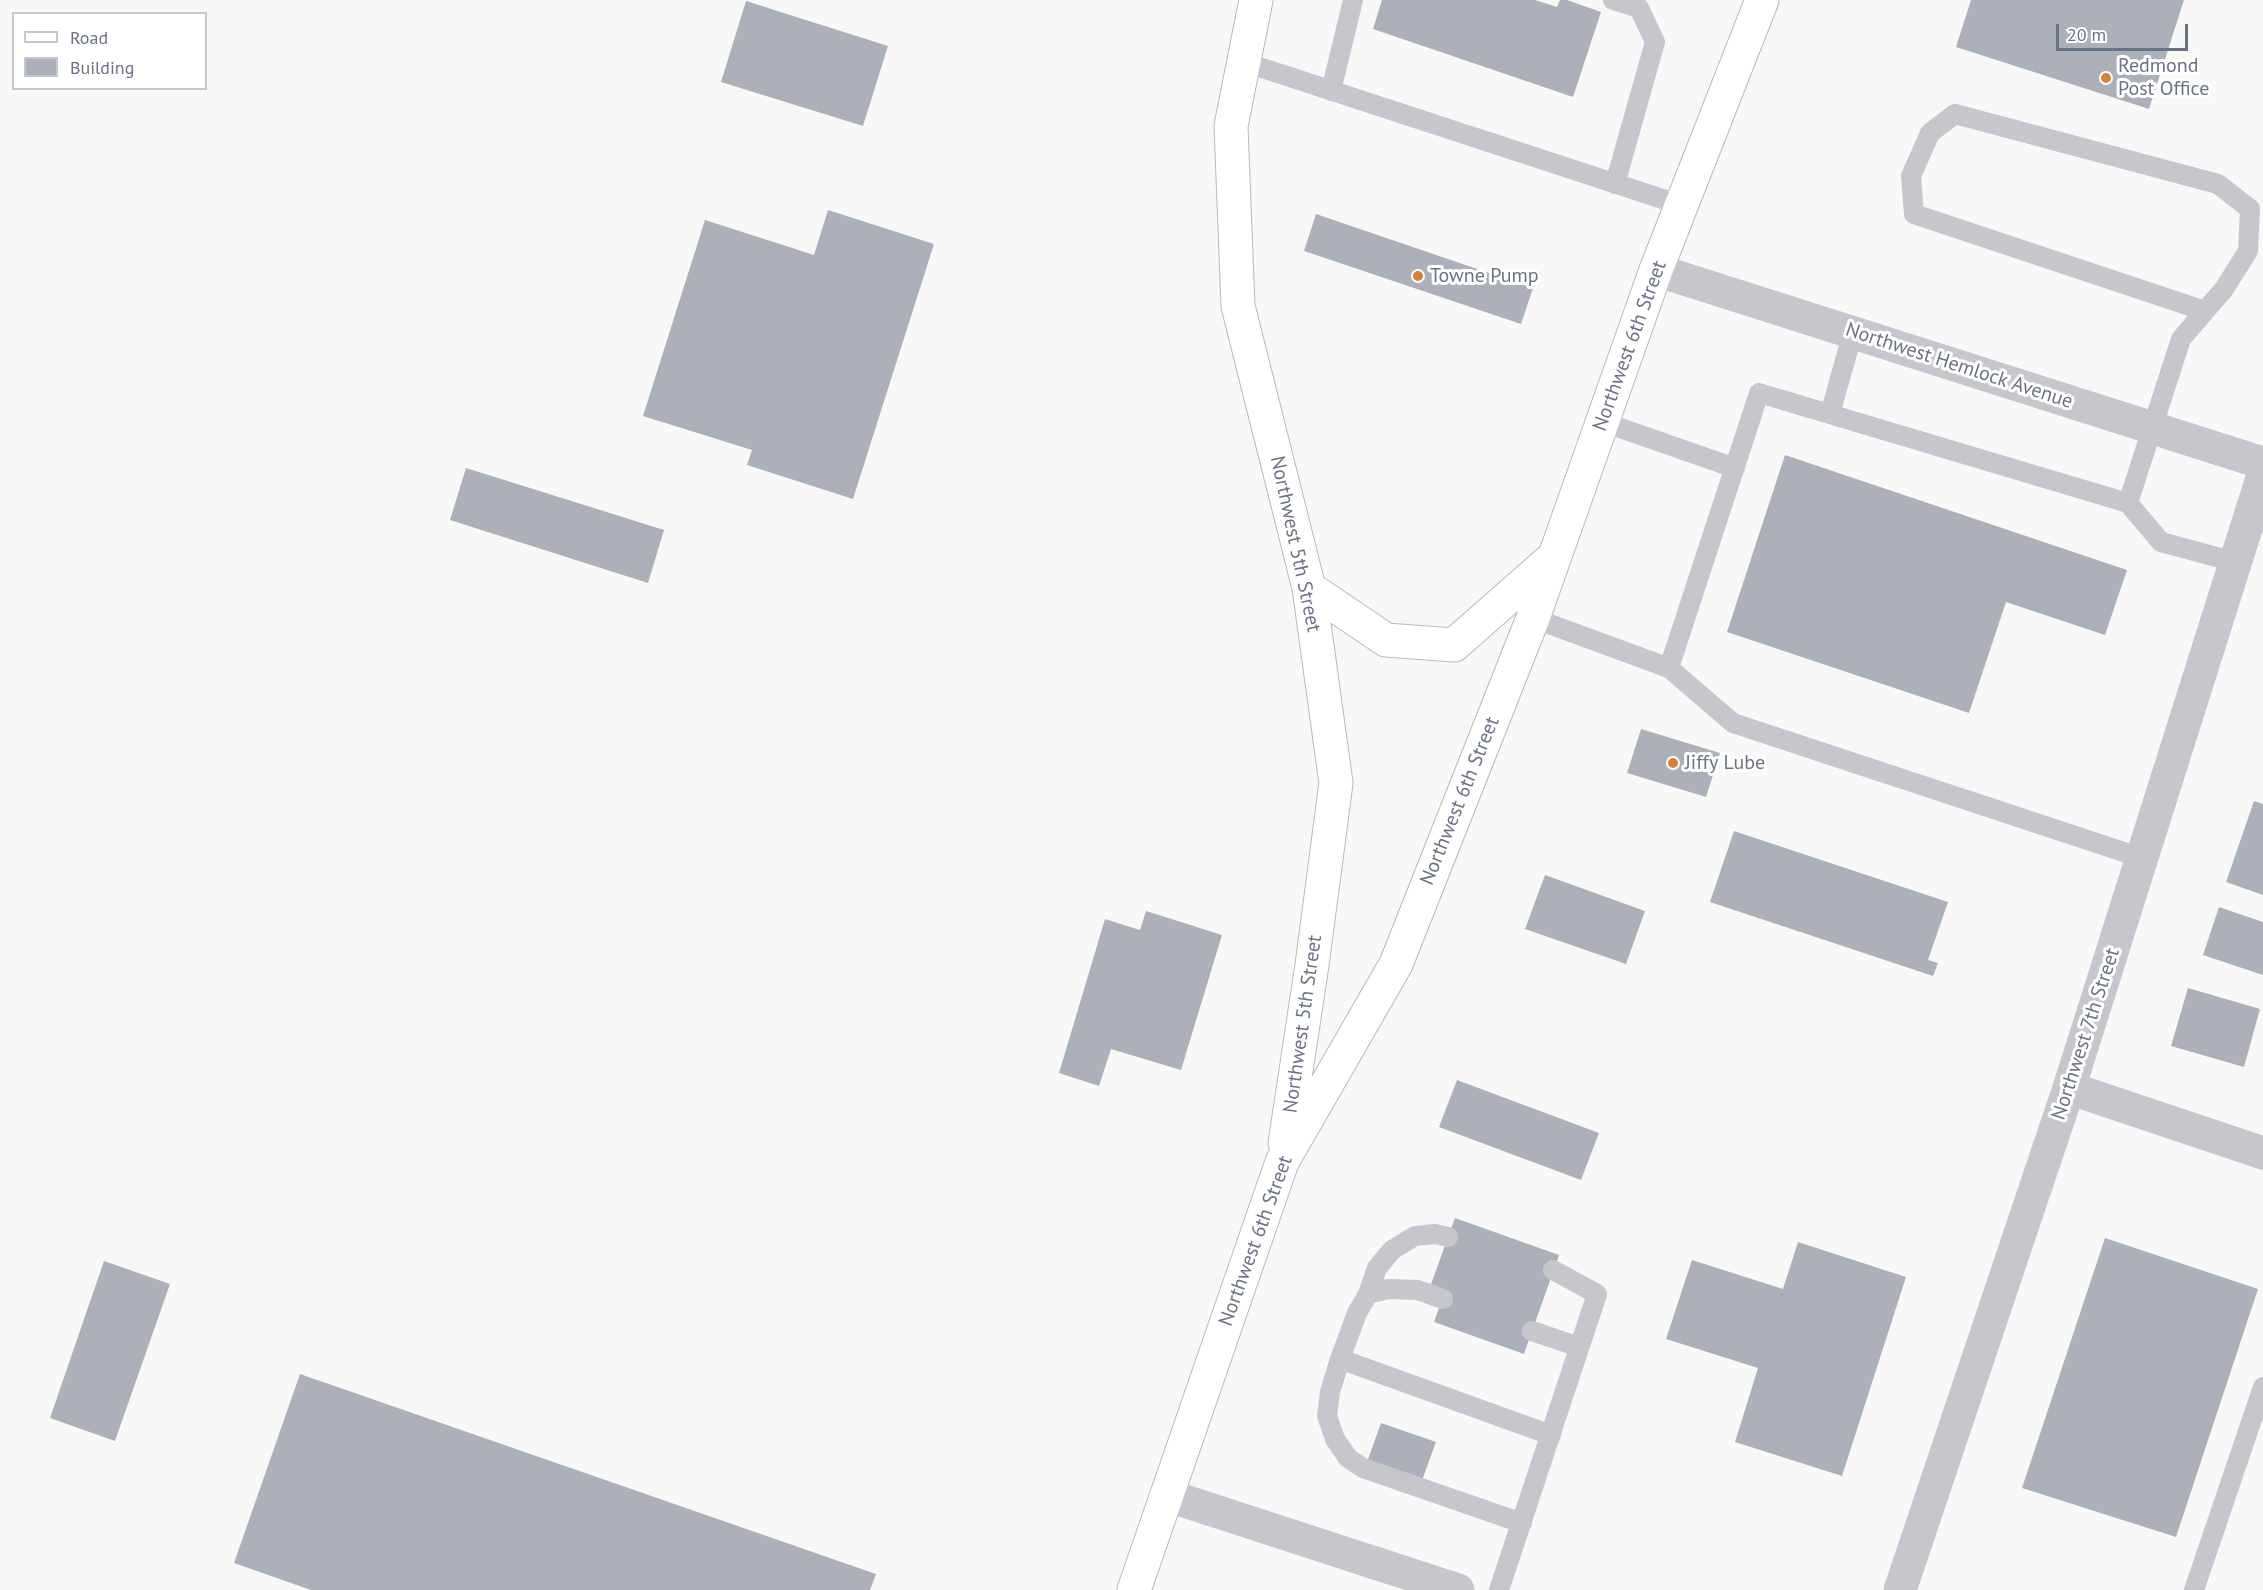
<!DOCTYPE html>
<html>
<head>
<meta charset="utf-8">
<style>
  body { margin:0 }
  #map { position:relative; width:2263px; height:1590px; overflow:hidden; background:#f8f9f7; font-family:"PT Sans",sans-serif }
  canvas { display:block }
  .legend { position:absolute; left:12px; top:12px; width:195px; height:78px; box-sizing:border-box; background:#fff; border:2px solid #c3c7ce; margin:0; padding:8px 10px; list-style:none; font-size:18px; color:#6a7385 }
  .legend li { display:flex; align-items:center; gap:12px; height:30px }
  .legend b { width:30px; border:2px solid #c3c7ce }
  .scale { position:absolute; left:2056px; top:24px; width:132px; height:27px; box-sizing:border-box; border:3px solid #6a7385; border-top:0; padding-left:8px; font-size:18px; line-height:21px; white-space:nowrap; color:#6a7385; -webkit-text-stroke:4px #fff; paint-order:stroke }
</style>
</head>
<body>
<div id="map">
<canvas width="2263" height="1590"></canvas>
<ul class="legend">
<li><b style="height:8px;background:#fff"></b>Road</li>
<li><b style="height:16px;background:#acb0b9"></b>Building</li>
</ul>
<div class="scale">20 m</div>
</div>
<script>
const context = document.querySelector('canvas').getContext('2d');
context.lineJoin = 'round';
function fill(path, color) {
  context.fillStyle = color;
  context.fill(path, 'evenodd');
}
function toPath(rows) {
  const path = new Path2D();
  for (const r of rows) {
    path.moveTo(r[0], r[1]);
    for (let i = 2; i < r.length; i += 2) path.lineTo(r[i], r[i + 1]);
  }
  return path;
}
function strokePath(path, color, width, dash) {
  context.strokeStyle = color;
  context.lineWidth = width;
  context.lineCap = dash ? 'butt' : 'round';
  context.setLineDash(dash || []);
  context.stroke(path);
}
function write(font, color, halo, rows, align = 'center') {
  context.font = font + ' "PT Sans",sans-serif';
  context.lineWidth = 6;
  context.setLineDash([]);
  context.textBaseline = 'middle';
  context.strokeStyle = halo;
  context.fillStyle = color;
  for (const [text, x, y, turn = 0] of rows) {
    context.save();
    context.translate(x, y);
    context.rotate((+turn || 0) * Math.PI / 180);
    context.textAlign = isNaN(turn) ? turn : align;
    if (halo) context.strokeText(text, 0, 0);
    context.fillText(text, 0, 0);
    context.restore();
  }
}
fill(toPath([
  [1382,0,1535,0,1557,7,1560,0,1567,0,1601,12,1573,97,1373,29],
  [1971,0,2184,0,2149,109,1956,47],
  [746,1,888,46,863,126,721,82],
  [828,210,934,244,853,499,747,465,752,450,643,416,705,220,814,255],
  [1316,214,1533,288,1521,324,1304,251],
  [1785,455,2127,570,2105,635,2006,602,1969,713,1727,632],
  [466,468,664,530,648,583,450,520],
  [1641,729,1720,753,1706,797,1627,773],
  [2254,801,2263,804,2263,895,2226,882],
  [1734,831,1948,902,1928,960,1938,963,1933,976,1710,902],
  [1545,875,1645,911,1626,964,1525,929],
  [2219,907,2263,922,2263,975,2203,955],
  [1146,911,1222,935,1181,1070,1111,1049,1099,1086,1059,1073,1105,919,1140,930],
  [2188,988,2260,1009,2244,1067,2171,1046],
  [1457,1080,1599,1133,1581,1180,1439,1127],
  [1455,1218,1559,1255,1524,1354,1434,1322,1445,1292,1430,1287],
  [2105,1238,2258,1289,2176,1537,2022,1488],
  [1798,1242,1906,1277,1842,1476,1735,1442,1758,1368,1666,1339,1692,1260,1783,1289],
  [104,1261,170,1284,115,1441,50,1418],
  [300,1374,876,1574,870,1590,311,1590,234,1563],
  [1381,1423,1436,1442,1421,1483,1366,1465]
]), '#acb0b9');
const primary = toPath([
  [1256,0,1231,126,1238,306,1309,588,1336,783,1312,965,1285,1143],
  [1309,588,1386,640,1454,645,1553,558],
  [1134,1590,1282,1162,1396,964,1533,618,1656,270,1762,0]
]);
strokePath(primary, '#b6b9be', 35);
strokePath(toPath([
  [1613,0,1639,8,1655,42,1615,184],
  [1244,62,1681,205],
  [1331,91,1353,0],
  [1830,414,1853,332],
  [1603,422,1735,468],
  [2128,503,2161,542,2235,562],
  [1533,618,1669,668,1759,393,2128,503,2181,339,2205,311,2224,289,2248,251,2250,209,2218,184,1955,114,1930,133,1911,176,1914,214,2205,311],
  [1669,668,1733,723,2142,858],
  [1368,1294,1388,1289,1418,1290,1443,1299],
  [1532,1331,1579,1347],
  [1340,1359,1357,1313,1368,1294,1377,1268,1392,1250,1415,1236,1435,1234,1448,1237],
  [1522,1523,1363,1468,1348,1458,1335,1439,1327,1416,1330,1392,1340,1359,1551,1435],
  [1499,1590,1597,1294,1553,1270],
  [2194,1590,2263,1387]
]), '#c5c7cc', 20);
strokePath(toPath([
  [1656,270,2263,463],
  [2069,1088,2263,1153],
  [1166,1495,1458,1590],
  [1900,1590,2069,1088,2263,475]
]), '#c5c7cc', 33);
strokePath(primary, '#fff', 33);
for (const [x, y, r, color] of [
  [2106,78,6,"#d5833a"],
  [1418,276,6,"#d5833a"],
  [1673,763,6,"#d5833a"]
]) {
  const dot = new Path2D();
  dot.arc(x, y, r, 0, 2 * Math.PI);
  context.fillStyle = color;
  context.fill(dot);
  strokePath(dot, '#fff', 2);
}
write('20px', '#6a7385', '#fff', [
  ["Redmond",2118,66],
  ["Post Office",2118,89],
  ["Towne Pump",1430,276],
  ["Jiffy Lube",1685,763]
], 'left');
write('20px', '#6a7385', '#fff', [
  ["Northwest 6th Street",1630,346,-70],
  ["Northwest Hemlock Avenue",1959,366,18],
  ["Northwest 5th Street",1295,544,78],
  ["Northwest 6th Street",1460,801,-68],
  ["Northwest 5th Street",1303,1024,-82],
  ["Northwest 7th Street",2086,1034,-72],
  ["Northwest 6th Street",1256,1241,-70]
]);
</script>
</body>
</html>
